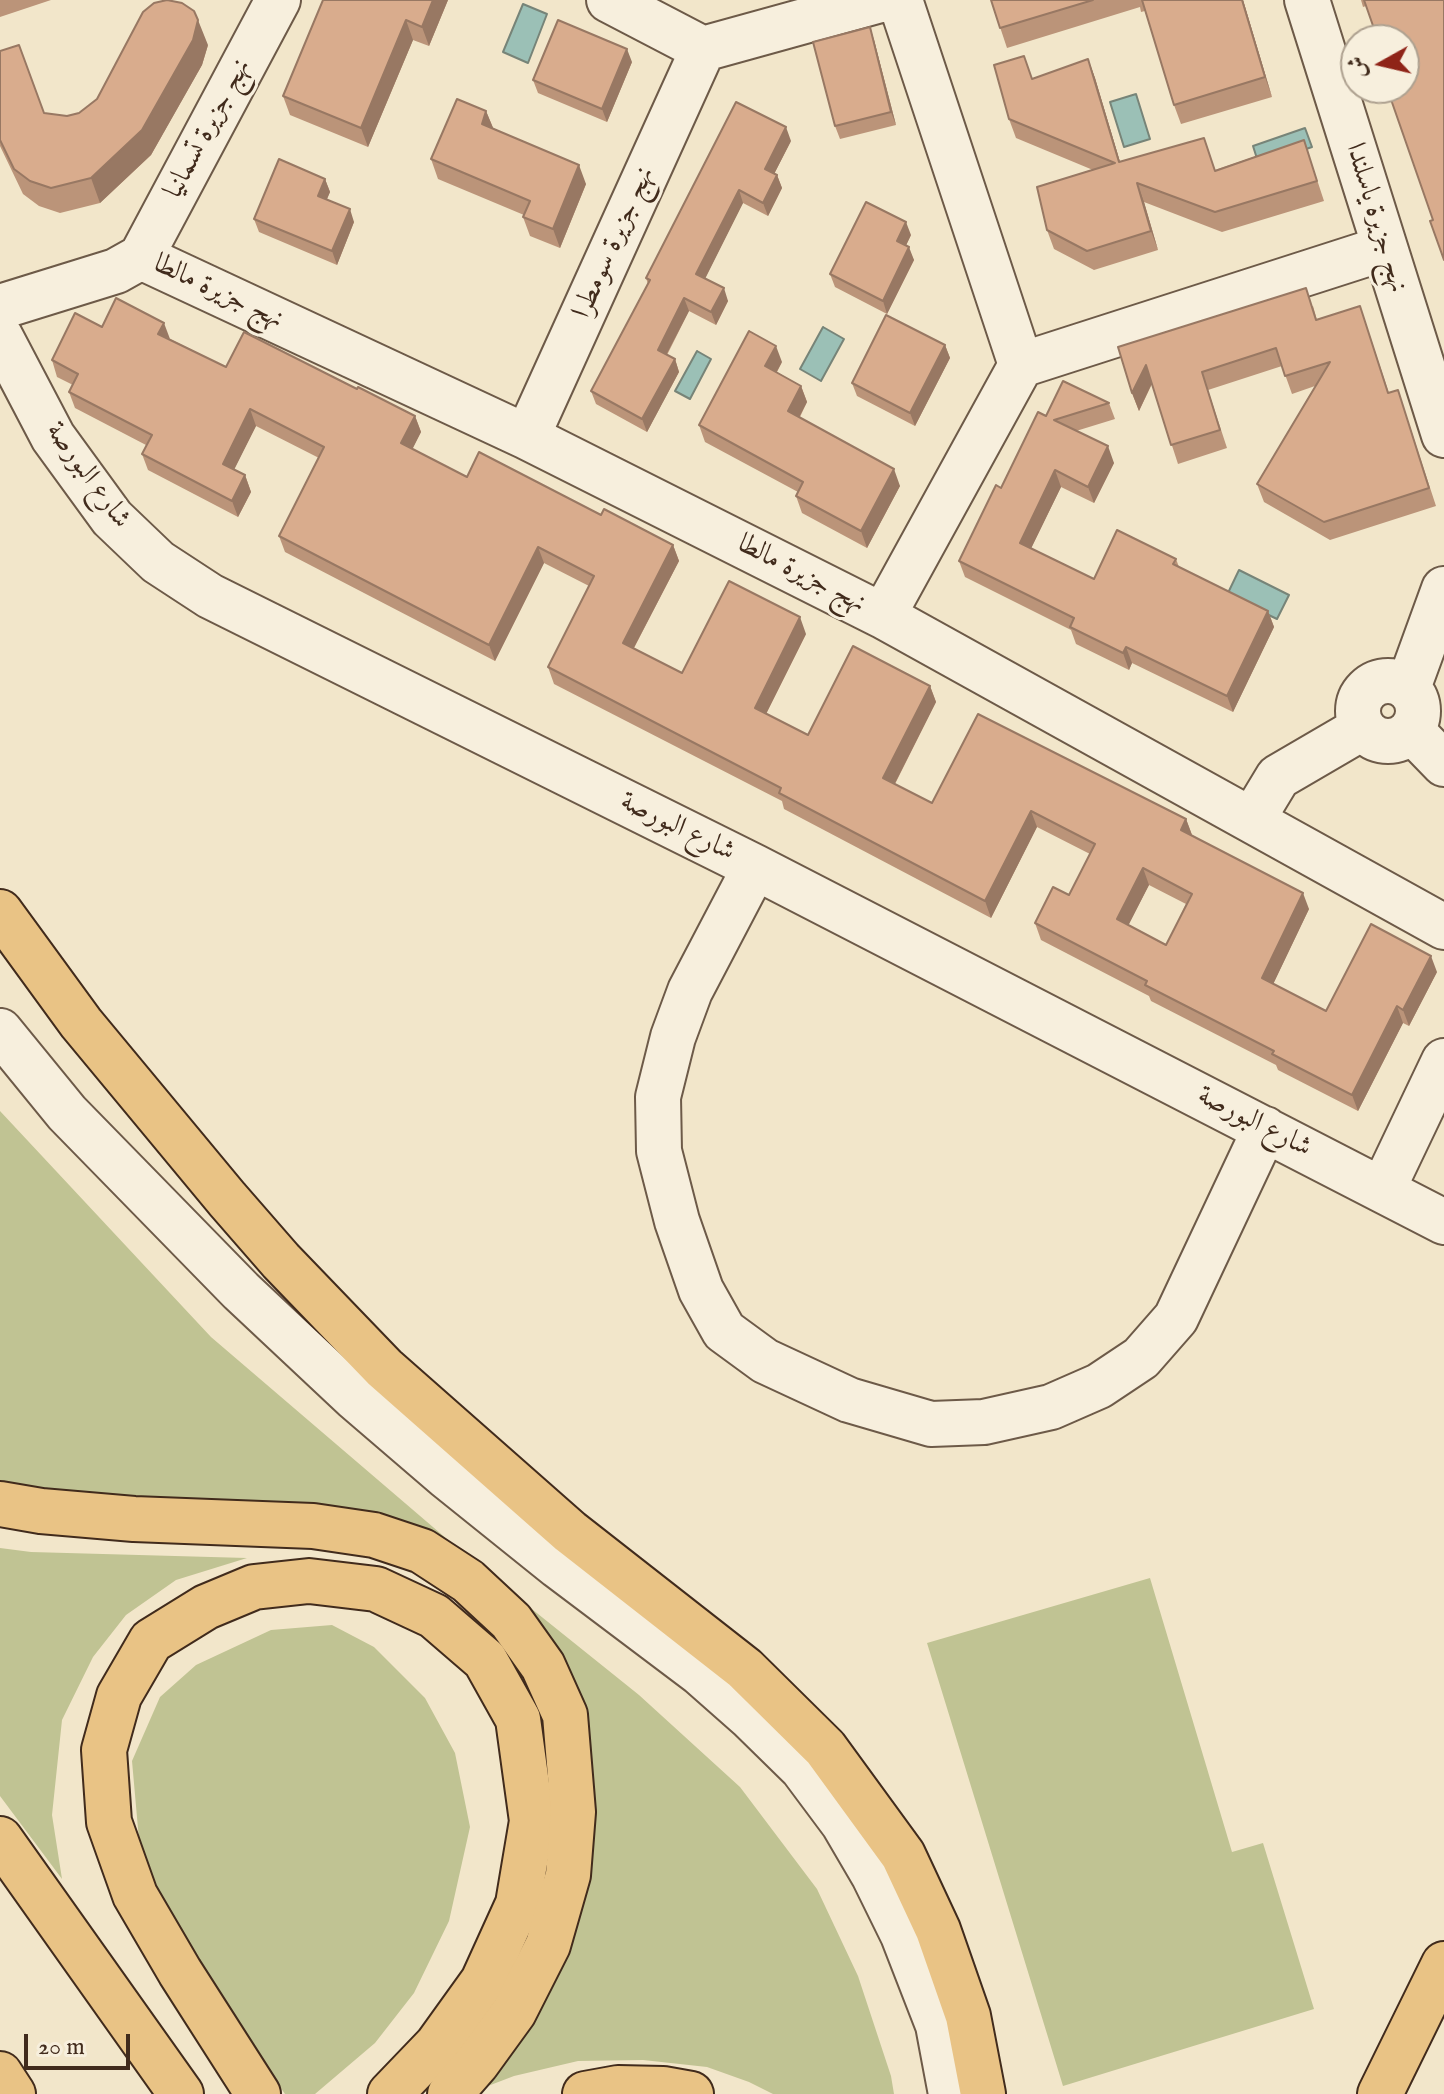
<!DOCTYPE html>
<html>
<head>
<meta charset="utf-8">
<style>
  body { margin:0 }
  #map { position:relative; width:1444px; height:2094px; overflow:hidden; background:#f2e6ca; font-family:"IM FELL English",Amiri,serif }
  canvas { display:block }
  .north { position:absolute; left:1340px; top:24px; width:80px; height:80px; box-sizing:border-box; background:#f7efdd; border:2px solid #aea190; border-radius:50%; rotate:262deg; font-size:22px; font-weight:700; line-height:32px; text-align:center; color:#412b1c }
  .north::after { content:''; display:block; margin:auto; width:28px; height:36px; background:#8f2418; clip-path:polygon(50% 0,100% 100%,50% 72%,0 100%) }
  .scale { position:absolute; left:24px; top:2034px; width:106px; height:36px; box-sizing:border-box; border:4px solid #412b1c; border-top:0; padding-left:10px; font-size:24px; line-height:28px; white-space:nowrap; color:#412b1c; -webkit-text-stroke:6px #f7efdd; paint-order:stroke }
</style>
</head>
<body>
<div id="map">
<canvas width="1444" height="2094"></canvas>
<div class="north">ش</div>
<div class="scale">20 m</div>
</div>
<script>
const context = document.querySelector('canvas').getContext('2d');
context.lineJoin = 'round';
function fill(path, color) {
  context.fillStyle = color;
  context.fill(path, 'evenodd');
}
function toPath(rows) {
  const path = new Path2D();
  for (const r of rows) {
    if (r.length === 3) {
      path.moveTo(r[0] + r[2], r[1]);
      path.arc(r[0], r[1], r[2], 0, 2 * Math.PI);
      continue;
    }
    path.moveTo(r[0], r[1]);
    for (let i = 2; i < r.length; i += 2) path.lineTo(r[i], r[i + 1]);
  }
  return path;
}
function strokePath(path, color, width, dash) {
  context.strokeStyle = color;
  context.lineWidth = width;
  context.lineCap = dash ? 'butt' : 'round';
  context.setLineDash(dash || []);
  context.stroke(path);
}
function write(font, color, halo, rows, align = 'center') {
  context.font = font + ' "IM FELL English",Amiri,serif';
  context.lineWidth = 6;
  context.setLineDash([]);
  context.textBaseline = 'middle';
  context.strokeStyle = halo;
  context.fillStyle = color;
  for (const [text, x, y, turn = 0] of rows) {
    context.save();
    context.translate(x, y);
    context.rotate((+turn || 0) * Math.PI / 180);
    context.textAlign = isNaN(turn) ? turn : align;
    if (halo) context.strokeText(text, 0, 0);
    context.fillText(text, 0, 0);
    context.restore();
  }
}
fill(toPath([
  [0,1111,211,1337,482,1569,639,1695,740,1787,817,1889,858,1976,891,2076,894,2094,773,2094,749,2082,707,2067,643,2060,578,2061,514,2076,467,2094,547,1971,549,1678,411,1538,0,1486],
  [0,1548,31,1552,247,1558,176,1580,126,1615,93,1657,62,1720,52,1815,62,1879,0,1796],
  [1150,1578,1232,1852,1263,1843,1314,2009,1063,2086,927,1643],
  [332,1625,374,1647,425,1698,455,1753,470,1827,449,1921,414,1993,375,2043,315,2094,285,2094,226,2009,177,1930,140,1851,132,1761,160,1697,196,1665,271,1630]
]), '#c0c393');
const water = toPath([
  [523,4,547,14,528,63,503,52,523,4],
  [1136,94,1150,139,1124,147,1110,102,1136,94],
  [1305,128,1312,147,1259,165,1253,146,1305,128],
  [823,327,844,339,821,381,800,369,823,327],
  [697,351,711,359,690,399,675,391,697,351],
  [1239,570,1289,595,1277,619,1227,595,1239,570]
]);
fill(water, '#9bc0b6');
strokePath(water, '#778478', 2);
const minor = toPath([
  [1307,0,1444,435],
  [703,49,880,0],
  [141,257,527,437,883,616,1444,927],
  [141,257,278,0],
  [0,307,116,271,141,257],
  [0,336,53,437,112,518,158,562,210,596,755,867,1444,1222],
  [1021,365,1385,248],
  [527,437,703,49,609,0],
  [883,616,1021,365,900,0],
  [1388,711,30],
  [1408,688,1444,589],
  [1412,731,1444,764],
  [1252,820,1278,777,1362,728],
  [755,867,690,991,673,1037,658,1097,659,1151,677,1221,701,1290,724,1331,765,1361,849,1400,931,1424,984,1422,1051,1407,1099,1386,1141,1358,1176,1318,1265,1129],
  [0,1031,67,1113,241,1291,354,1397,446,1476,558,1566,700,1673,751,1718,802,1768,843,1823,874,1876,903,1935,938,2025,951,2094],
  [1383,1189,1444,1061]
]);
const major = toPath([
  [0,912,81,1023,227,1199,281,1261,384,1368,570,1532,745,1669,825,1748,903,1855,938,1930,968,2016,983,2094],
  [258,2094,180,1972,135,1895,109,1822,104,1750,119,1696,151,1641,206,1607,254,1587,309,1581,376,1589,434,1616,485,1660,518,1719,532,1821,518,1904,483,1981,437,2045,390,2094],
  [585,2094,618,2088,663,2089,691,2094],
  [1380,2094,1444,1964]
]);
const highway = toPath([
  [0,1504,41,1511,134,1519,313,1526,374,1535,422,1551,468,1581,511,1621,543,1666,565,1715,573,1812,568,1875,548,1945,514,2012,477,2063,450,2094],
  [0,1839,181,2094],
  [0,2074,13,2094]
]);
strokePath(minor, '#6d5a48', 48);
strokePath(major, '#412b1c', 48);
strokePath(highway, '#412b1c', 48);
strokePath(minor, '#f7efdd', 44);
strokePath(major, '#e9c385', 44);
strokePath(highway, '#e9c385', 44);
fill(toPath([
  [0,0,51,0,0,17],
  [323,0,448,0,429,46,413,40,368,147,290,115,283,96],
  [991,0,1243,0,1272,97,1181,124,1174,105,1145,11,1141,12,1140,7,1007,48],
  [1361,0,1444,0,1433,220,1404,88,1366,6,1363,7],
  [874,40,896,125,840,139,835,126],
  [208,45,202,65,151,155,100,203,60,213,39,206,23,194,0,146,0,51,44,113,67,116,79,113,97,99],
  [1088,59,1095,78,1120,162,1215,170,1304,140,1324,201,1222,232,1144,202,1158,250,1094,270,1054,249,1047,230,1093,170,1016,138,1009,119],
  [632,62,607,122,538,93,533,80],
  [486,111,493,128,586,184,560,248,530,236,523,217,524,215,438,179,431,159],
  [791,141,774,174,777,175,782,188,768,216,743,203,705,278,728,301,716,325,689,311,667,355,675,359,679,372,647,432,596,404,591,391,648,284,646,278],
  [325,179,330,192,326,200,354,222,337,265,259,232,254,219],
  [911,235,906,245,914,260,887,314,835,287,830,274],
  [1313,306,1317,320,1360,306,1389,393,1398,390,1436,506,1330,540,1264,502,1257,484,1315,386,1292,394,1282,366,1208,390,1227,448,1178,464,1152,384,1139,411,1132,393],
  [102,327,170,339,226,367,357,389,415,416,421,432,412,449,467,477,601,515,673,545,679,561,634,648,682,673,806,634,766,714,808,735,930,686,936,702,895,784,932,803,1186,819,1192,835,1309,909,1273,984,1326,1011,1437,972,1409,1026,1403,1023,1358,1111,1278,1070,1276,1065,1151,1001,1149,996,1041,940,1035,923,1069,895,1090,854,1037,827,991,918,784,809,782,801,554,684,548,667,589,586,544,563,495,661,285,552,279,536,319,458,256,426,234,469,245,475,251,492,238,517,148,470,142,454,146,445,75,408,69,392,73,385,57,377,52,360],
  [1149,885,1186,904,1166,945,1128,925],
  [945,345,950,358,915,426,857,396,852,383],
  [782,362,777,372,801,386,807,402,800,417,900,486,867,548,802,513,796,496,798,492,705,442,699,425],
  [1109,403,1115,419,1076,431,1114,463,1094,503,1061,487,1031,548,1094,579,1176,559,1179,567,1268,611,1274,627,1233,712,1132,663,1129,670,1076,644,1071,630,965,577,959,561,1001,488,1046,416]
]), '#bb9479');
fill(toPath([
  [433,0,448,0,429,46,422,27],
  [1242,0,1243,0,1272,97,1265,77],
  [198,20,208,45,202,65,151,155,100,203,91,178],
  [406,20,413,40,368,147,361,128],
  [870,27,874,40,896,125,891,112],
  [627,49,632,62,607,122,602,109],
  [1088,59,1095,78,1126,182,1119,162],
  [486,111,494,130,482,124],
  [786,127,791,141,770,182,765,169],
  [579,165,586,184,560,248,553,229],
  [777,175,782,188,768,216,763,203],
  [325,179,330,192,323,209,318,196],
  [1137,183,1144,202,1158,250,1151,231],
  [739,190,743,203,701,287,696,274],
  [350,209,354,222,337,265,332,251],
  [906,222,911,235,902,254,897,241],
  [909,247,914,260,887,314,883,301],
  [724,288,728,301,716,325,711,312],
  [684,298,689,311,662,363,658,350],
  [164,323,170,339,158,334],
  [945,345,950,358,915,426,910,413],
  [776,346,782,362,771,382,765,366],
  [675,359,679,372,647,432,642,419],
  [1146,365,1152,383,1139,411,1132,393],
  [801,386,807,402,794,427,788,411],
  [250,409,256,426,229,480,223,464],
  [415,416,421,432,407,460,401,443],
  [1108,446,1114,463,1094,503,1088,487],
  [894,469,900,486,867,548,861,531],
  [1055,470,1061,487,1026,559,1020,543],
  [245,475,251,492,238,517,232,501],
  [673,545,679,561,628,659,623,643],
  [538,547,544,563,495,661,489,645],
  [1268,611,1274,627,1233,712,1227,696],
  [800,617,806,634,761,724,755,708],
  [1126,647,1132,663,1129,670,1123,653],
  [930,686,936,702,889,795,883,778],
  [1031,811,1037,827,991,918,985,901],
  [1186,819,1192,835,1181,830],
  [1143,868,1149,885,1123,936,1117,919],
  [1303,893,1309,909,1268,995,1262,978],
  [1431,956,1437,972,1409,1026,1403,1010],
  [1397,1006,1403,1023,1358,1111,1352,1095]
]), '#987863');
const building = toPath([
  [167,0,182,3,194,11,198,20,193,40,142,130,91,178,51,188,30,181,14,169,0,140,0,51,19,45,44,113,67,116,79,113,97,99,143,12,154,3,167,0],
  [323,0,433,0,422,27,406,20,361,128,283,96,323,0],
  [991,0,1093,0,1000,28,991,0],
  [1142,0,1242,0,1265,77,1174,105,1142,0],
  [1364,0,1444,0,1444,260,1430,221,1433,220,1387,88,1404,88,1404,40,1378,40,1364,0],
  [558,20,627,49,602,109,533,80,558,20],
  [870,27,891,112,835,126,813,42,870,27],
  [1024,56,1032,79,1088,59,1119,162,1204,138,1215,171,1304,140,1317,181,1215,212,1137,183,1151,231,1087,251,1047,230,1037,187,1115,163,1009,119,994,65,1024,56],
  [457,99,486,111,482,124,579,165,553,229,523,217,530,201,431,159,457,99],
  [736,102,786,127,765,169,777,175,763,203,739,190,696,274,724,288,711,312,684,298,658,350,675,359,642,419,591,391,650,280,646,278,736,102],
  [279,159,325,179,318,196,350,209,332,251,254,219,279,159],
  [866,202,906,222,897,241,909,247,883,301,830,274,866,202],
  [1306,288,1316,320,1360,306,1388,393,1398,390,1429,488,1324,522,1257,484,1330,362,1285,376,1276,348,1202,372,1220,430,1171,445,1146,365,1132,393,1118,347,1306,288],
  [116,298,164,323,158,334,226,367,244,332,357,389,358,387,415,416,401,443,467,477,479,452,601,515,604,509,673,545,623,643,682,673,729,581,800,617,755,708,808,735,853,646,930,686,883,778,932,803,978,714,1186,819,1181,830,1303,893,1262,978,1326,1011,1371,924,1431,956,1403,1010,1397,1006,1352,1095,1272,1054,1274,1051,1145,985,1147,981,1035,923,1053,887,1069,895,1095,844,1031,811,985,901,779,793,781,788,548,667,594,576,538,547,489,645,279,536,324,447,250,409,223,464,245,475,232,501,142,454,152,435,69,392,78,374,52,360,75,313,102,327,116,298],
  [1143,868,1192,894,1166,945,1117,919,1143,868],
  [886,315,945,345,910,413,852,383,886,315],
  [749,331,776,346,765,366,801,386,788,411,894,469,861,531,796,496,803,482,699,425,749,331],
  [1063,381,1109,403,1054,420,1108,446,1088,487,1055,470,1020,543,1094,579,1117,530,1176,559,1173,564,1268,611,1227,696,1126,647,1123,653,1070,627,1074,618,959,561,996,485,1001,488,1038,412,1046,416,1063,381]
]);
fill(building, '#d9ac8d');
strokePath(building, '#987863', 2);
write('28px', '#412b1c', '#f7efdd', [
  ["نهج جزيرة تسمانيا",209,129,-62],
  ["نهج جزيرة ياسلندا",1375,218,73],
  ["نهج جزيرة سومطرا",615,243,-66],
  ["نهج جزيرة مالطا",218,293,25],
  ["شارع البورصة",87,476,54],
  ["نهج جزيرة مالطا",801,575,27],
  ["شارع البورصة",677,828,26],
  ["شارع البورصة",1254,1123,27]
]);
</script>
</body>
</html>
